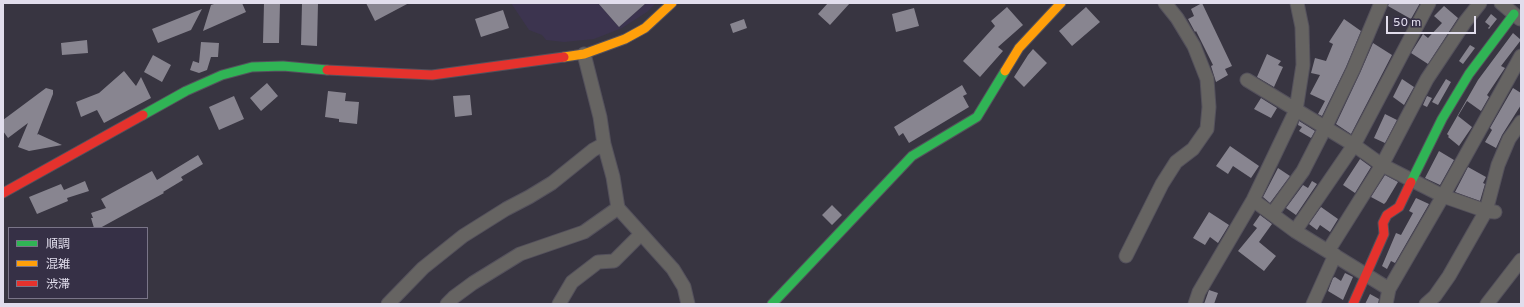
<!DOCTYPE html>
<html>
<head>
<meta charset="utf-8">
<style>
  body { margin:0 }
  #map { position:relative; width:1524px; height:307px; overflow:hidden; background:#383541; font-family:Overpass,"Noto Sans JP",sans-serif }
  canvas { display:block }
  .frame { position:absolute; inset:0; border:4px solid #e1ddec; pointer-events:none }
  .legend { position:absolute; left:8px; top:227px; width:140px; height:72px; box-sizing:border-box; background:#363046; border:1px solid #7a7588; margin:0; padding:5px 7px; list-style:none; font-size:12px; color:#e1ddec }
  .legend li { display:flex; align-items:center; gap:8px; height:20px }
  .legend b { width:20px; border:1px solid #7a7588 }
  .scale { position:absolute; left:1386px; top:16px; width:90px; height:18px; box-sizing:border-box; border:2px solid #e1ddec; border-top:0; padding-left:5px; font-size:12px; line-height:14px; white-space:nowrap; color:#e1ddec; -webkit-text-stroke:3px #363046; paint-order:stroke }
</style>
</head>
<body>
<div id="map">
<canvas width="1524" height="307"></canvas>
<div class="frame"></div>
<ul class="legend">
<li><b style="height:5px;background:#30b455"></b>順調</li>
<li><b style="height:5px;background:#ff9f0a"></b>混雑</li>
<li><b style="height:5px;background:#e5322d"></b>渋滞</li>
</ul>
<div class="scale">50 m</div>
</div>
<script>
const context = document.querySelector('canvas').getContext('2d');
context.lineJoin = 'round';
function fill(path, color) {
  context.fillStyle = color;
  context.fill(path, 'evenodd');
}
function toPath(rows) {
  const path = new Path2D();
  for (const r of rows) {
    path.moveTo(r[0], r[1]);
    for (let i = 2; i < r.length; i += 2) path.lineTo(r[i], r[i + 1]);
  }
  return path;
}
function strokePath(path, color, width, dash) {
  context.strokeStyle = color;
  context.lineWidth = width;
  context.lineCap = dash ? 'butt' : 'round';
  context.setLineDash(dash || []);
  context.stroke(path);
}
fill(toPath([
  [511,3,598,3,619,27,646,3,656,3,647,12,622,28,594,39,564,42,546,40,542,35,529,30]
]), '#3c344f');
fill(toPath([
  [217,3,242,3,246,12,203,31,211,5],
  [264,3,280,3,279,43,263,43],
  [302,3,318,3,317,46,301,45],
  [366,3,409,3,375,21],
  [598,3,646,3,619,27],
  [828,3,850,3,830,25,818,14],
  [1202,3,1232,66,1225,69,1228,75,1216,82,1211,66,1213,65,1196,31,1195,32,1188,19,1194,16,1191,9],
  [1389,3,1420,3,1411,19,1388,6],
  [1444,6,1458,18,1428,64,1411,53,1423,34,1428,38,1442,23,1434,16],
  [1007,7,1023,25,998,47,1003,51,980,77,963,61,995,26,991,21],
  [1086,7,1100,22,1072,46,1059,31],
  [914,8,919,26,896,32,892,14],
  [202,9,191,30,158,43,152,29],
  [503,10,509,28,481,37,475,19],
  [1491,14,1497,19,1489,29,1488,28,1490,26,1485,22],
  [744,19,747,28,733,33,730,24],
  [1344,19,1361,31,1346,67,1322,116,1318,114,1325,101,1310,94,1320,75,1311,73,1315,58,1326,61,1333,44,1329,42],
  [1513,33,1521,40,1501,66,1505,68,1487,95,1489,97,1481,111,1467,101,1458,116,1472,127,1459,146,1448,137,1449,136,1447,134,1478,80],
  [87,40,88,53,62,55,61,43],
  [201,42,219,43,218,57,211,57,207,70,199,73,190,70,193,61,199,63],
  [1373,43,1392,55,1351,134,1336,124,1360,73],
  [1470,45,1475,48,1463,64,1459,61],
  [1033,49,1047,63,1024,87,1014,77,1028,55],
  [1267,54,1281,61,1278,65,1283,67,1274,87,1257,77],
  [153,55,171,65,162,82,144,72],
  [124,71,136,86,141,77,151,98,104,123,97,110,81,117,76,102,99,93],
  [1402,79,1414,87,1404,105,1393,97],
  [1446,79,1451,82,1438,105,1432,102],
  [267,83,278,96,261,111,250,98],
  [962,85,967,94,963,96,969,107,909,143,903,133,899,136,894,127],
  [46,88,53,90,53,94,37,135,38,134,62,145,29,151,18,147,28,123,8,138,3,131,3,120],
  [1513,88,1521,93,1521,105,1502,135,1496,148,1485,142,1492,130,1490,128],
  [328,91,346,93,345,101,359,102,357,124,339,122,339,119,325,117],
  [470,95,472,115,455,117,453,96],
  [234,96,244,119,219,130,209,107],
  [1427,96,1432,98,1427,107,1423,105],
  [1261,98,1277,108,1271,118,1254,109],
  [1385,114,1397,120,1385,143,1374,138],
  [1299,121,1315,131,1311,138,1299,131,1302,127,1298,125],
  [1230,146,1259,166,1251,178,1233,166,1228,174,1216,166],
  [1439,151,1454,160,1440,185,1425,178],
  [198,155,203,164,181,177,183,180,163,192,164,193,100,228,94,228,91,218,93,218,91,213,106,208,101,199,152,171,157,180],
  [1360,159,1371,167,1355,193,1343,185],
  [1468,167,1486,177,1483,183,1485,184,1480,201,1455,192],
  [1278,168,1290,176,1270,203,1263,197],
  [1385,175,1398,182,1386,202,1384,204,1371,197],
  [85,181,89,191,67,198,68,201,37,214,29,197,61,184,64,190],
  [1312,181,1317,184,1296,215,1286,208,1303,185,1308,188],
  [1416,198,1429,204,1395,263,1391,261,1387,269,1382,266,1396,233,1401,235,1413,213,1409,211],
  [832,205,842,215,832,225,822,215],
  [1321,207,1338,219,1330,232,1320,225,1317,230,1309,224],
  [1209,212,1229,225,1218,243,1210,237,1205,245,1193,238],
  [1260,215,1272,224,1259,242,1276,256,1264,271,1238,251,1257,228,1253,225],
  [1345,273,1353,277,1343,300,1328,291,1333,278,1335,277,1341,281],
  [1209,290,1218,293,1214,304,1204,304],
  [1370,294,1379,299,1378,304,1365,304]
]), '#888590');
const street = toPath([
  [1501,3,1520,19],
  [584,54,600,117,604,144,613,177,618,208,673,269,684,287,688,304],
  [1247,80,1354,145,1382,165,1443,196,1486,211,1495,212],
  [1253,200,1295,231,1389,289],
  [1272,214,1303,171,1325,128,1353,70,1381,3],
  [1295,231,1354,145,1429,3],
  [1328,251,1382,165,1427,79,1465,22,1480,3],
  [1126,256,1162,184,1176,162,1193,149,1207,129,1209,107,1207,79,1194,46,1177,18,1165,3],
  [388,304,423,268,463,236,506,209,529,197,552,183,593,150,604,144],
  [447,304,454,297,473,283,520,254,584,232,618,208],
  [559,304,572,282,598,262,614,261,641,234],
  [1195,304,1199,292,1253,200,1296,110,1303,65,1302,27,1297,3],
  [1313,304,1335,255],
  [1386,304,1389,289,1443,196,1521,56],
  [1426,304,1435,296,1449,276,1486,211,1498,165,1509,139,1521,122],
  [1487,304,1521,260]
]);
const fast = toPath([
  [143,115,186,91,222,75,252,67,283,66,327,70],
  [1411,182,1442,119,1469,74,1514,14],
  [772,304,912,156,977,117,1005,71]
]);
const slow = toPath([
  [564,57,584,54,625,39,645,28,672,3],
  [1005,71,1019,48,1061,3]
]);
const jam = toPath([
  [327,70,432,75,564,57],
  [3,193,143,115],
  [1353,304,1384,234,1383,223,1387,215,1399,207,1411,182]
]);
strokePath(street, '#54515c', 15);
strokePath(fast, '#54515c', 11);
strokePath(slow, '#54515c', 11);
strokePath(jam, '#54515c', 11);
strokePath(street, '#666462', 13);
strokePath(fast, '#30b455', 9);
strokePath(slow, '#ff9f0a', 9);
strokePath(jam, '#e5322d', 9);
</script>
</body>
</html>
